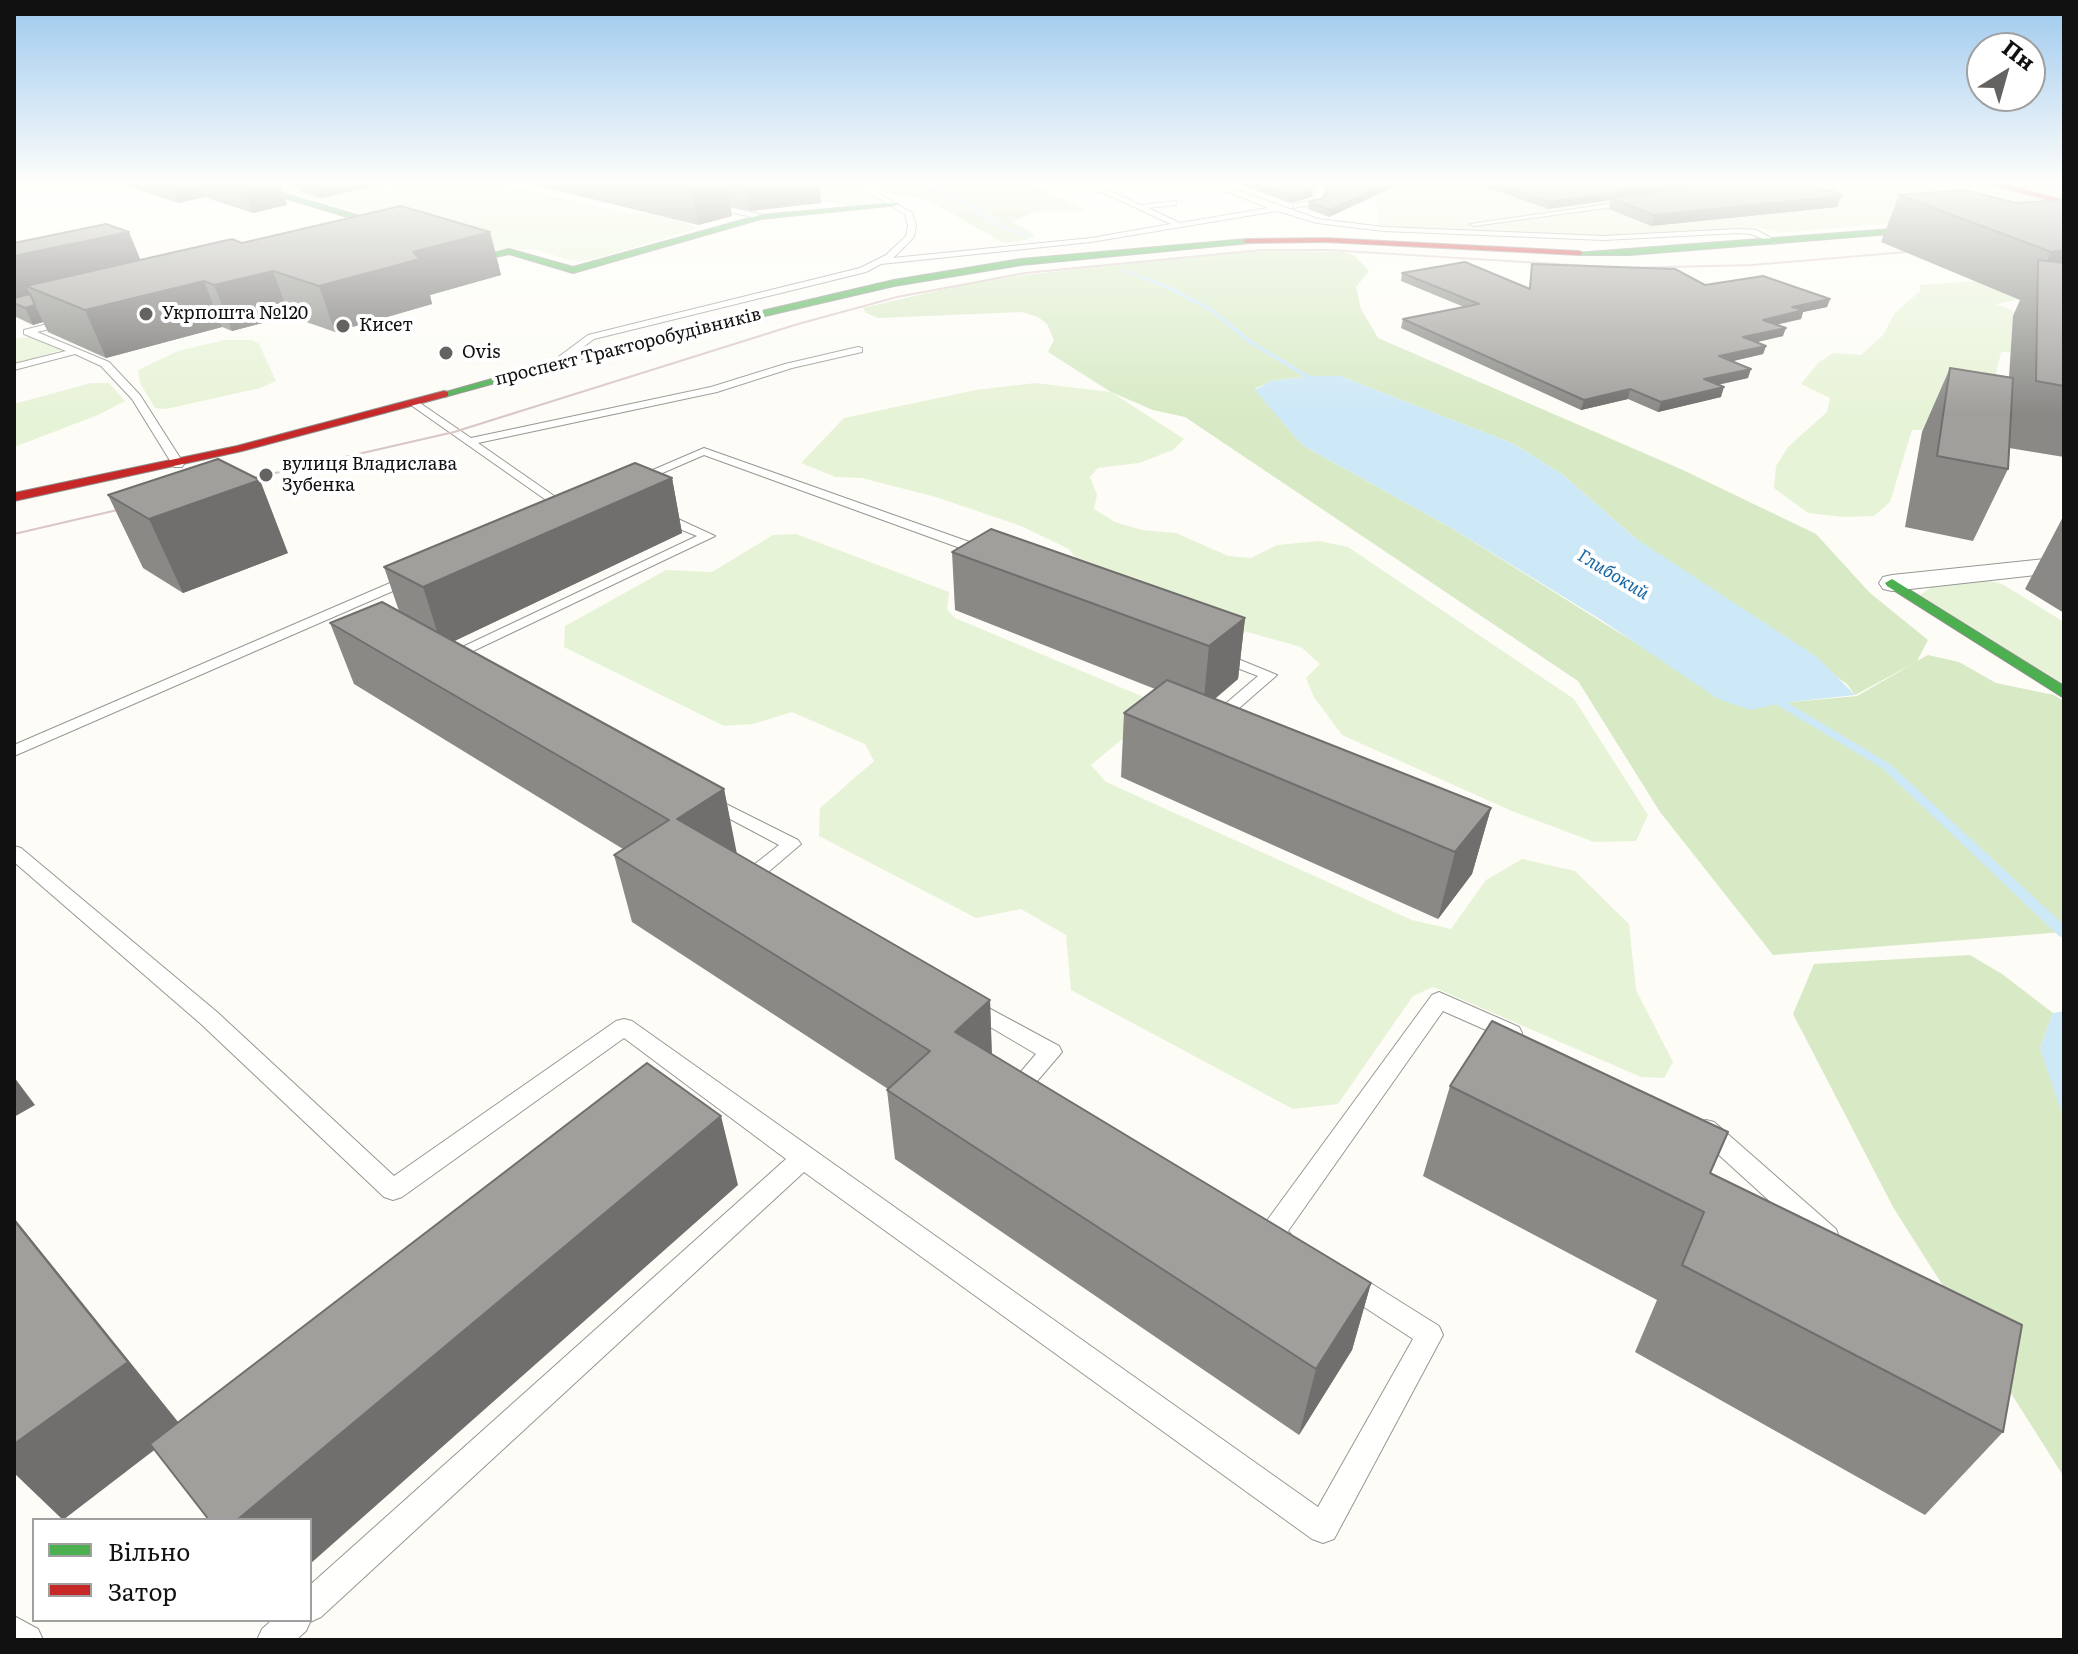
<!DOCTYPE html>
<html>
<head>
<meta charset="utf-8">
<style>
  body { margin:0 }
  #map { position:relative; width:2078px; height:1654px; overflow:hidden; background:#fdfcf7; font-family:Literata,serif }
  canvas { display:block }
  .frame { position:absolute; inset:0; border:16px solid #111; pointer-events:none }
  .legend { position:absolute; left:32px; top:1518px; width:280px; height:104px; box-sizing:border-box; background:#fff; border:2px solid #a0a0a0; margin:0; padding:10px 14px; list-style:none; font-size:24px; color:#111 }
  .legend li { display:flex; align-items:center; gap:16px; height:40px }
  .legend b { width:40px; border:2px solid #a0a0a0 }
  .north { position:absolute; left:1966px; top:32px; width:80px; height:80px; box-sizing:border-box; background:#fff; border:2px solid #a0a0a0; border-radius:50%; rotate:37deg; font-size:22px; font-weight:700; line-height:32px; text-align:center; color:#111 }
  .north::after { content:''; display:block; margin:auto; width:28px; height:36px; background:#646362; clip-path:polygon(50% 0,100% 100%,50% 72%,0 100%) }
</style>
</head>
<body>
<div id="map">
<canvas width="2078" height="1654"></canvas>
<div class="frame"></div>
<ul class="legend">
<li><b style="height:10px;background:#4caf50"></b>Вільно</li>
<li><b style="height:10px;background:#c62828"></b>Затор</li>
</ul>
<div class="north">Пн</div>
</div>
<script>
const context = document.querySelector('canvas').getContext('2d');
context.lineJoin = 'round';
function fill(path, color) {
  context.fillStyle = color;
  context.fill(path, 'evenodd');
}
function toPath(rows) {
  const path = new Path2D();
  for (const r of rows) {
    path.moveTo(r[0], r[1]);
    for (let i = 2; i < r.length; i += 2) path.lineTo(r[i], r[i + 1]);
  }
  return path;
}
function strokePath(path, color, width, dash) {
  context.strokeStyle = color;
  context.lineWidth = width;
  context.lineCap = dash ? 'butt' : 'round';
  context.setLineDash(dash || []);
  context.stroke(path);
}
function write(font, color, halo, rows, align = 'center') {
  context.font = font + ' Literata,serif';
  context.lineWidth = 8;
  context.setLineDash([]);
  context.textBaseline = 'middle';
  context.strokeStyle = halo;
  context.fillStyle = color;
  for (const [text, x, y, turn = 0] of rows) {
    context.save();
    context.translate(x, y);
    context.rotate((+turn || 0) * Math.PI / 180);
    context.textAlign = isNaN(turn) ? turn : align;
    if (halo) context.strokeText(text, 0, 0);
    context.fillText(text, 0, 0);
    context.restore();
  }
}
fill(toPath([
  [401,182,493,182,628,214,657,212,699,228,591,260,573,261,535,249,484,249,297,194,305,190,376,188],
  [746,182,849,182,881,199,849,207],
  [1366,182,2064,182,2064,208,1780,233,1759,228,1608,237,1378,231,1376,186],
  [1975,281,2025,298,1996,304,2051,327,2048,353,2001,352,1985,421,1952,430,1912,430,1890,502,1874,516,1843,517,1808,513,1774,488,1776,466,1788,447,1827,412,1830,398,1801,384,1818,363,1833,353,1861,355,1883,335,1895,313,1920,291,1919,285],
  [30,337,61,350,14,365,14,339],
  [224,340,253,340,259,344,276,381,260,388,166,409,155,408,140,383,138,370,178,351],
  [91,383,109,383,125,401,98,415,14,447,14,404],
  [1035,383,1111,392,1184,439,1173,450,1139,463,1098,468,1090,477,1097,495,1094,509,1115,522,1142,530,1176,533,1228,556,1251,558,1277,545,1319,541,1348,547,1574,699,1648,815,1636,841,1594,842,1512,811,1342,735,1314,697,1306,678,1320,664,1301,647,1240,630,1085,571,1069,549,1021,526,936,497,862,478,836,477,801,463,844,418,976,390],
  [796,534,949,592,947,610,955,618,1146,698,1151,715,1091,765,1106,782,1412,920,1451,929,1486,880,1522,859,1575,871,1629,924,1636,990,1673,1062,1664,1078,1641,1077,1433,987,1413,996,1338,1104,1293,1109,1071,990,1066,935,1021,909,976,918,819,836,820,808,874,761,865,744,792,712,753,724,724,726,564,647,565,626,666,570,712,572,773,535],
  [1980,579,2002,584,2064,622,2064,685,1920,595,1939,582]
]), '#e7f3d7');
fill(toPath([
  [870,182,1026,182,1085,210,1035,212,1013,222,1035,235,1025,240,1004,243,926,199,892,195],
  [1264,251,1344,252,1355,256,1369,271,1356,287,1361,309,1378,338,1683,470,1816,534,1870,593,1928,640,1917,661,1928,655,1959,662,1996,683,2054,695,2064,701,2064,932,1773,955,1660,812,1578,681,1185,417,1153,410,1111,392,1048,352,1054,340,1047,324,1038,317,1022,312,878,318,866,313,863,308,966,284,1025,275,1215,254],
  [1311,376,1340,376,1514,444,1563,475,1635,538,1847,684,1855,695,1916,662,1857,696,1780,703,1658,657,1453,529,1302,445,1255,389,1271,381],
  [1970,955,2002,974,2053,1013,2040,1048,2064,1115,2064,1477,1893,1207,1793,1014,1814,964]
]), '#d8eac5');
fill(toPath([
  [1311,376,1340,376,1514,444,1563,475,1635,538,1817,657,1855,695,1781,703,1751,710,1718,699,1603,621,1453,529,1302,445,1255,390,1271,381],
  [2064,1011,2064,1120,2040,1048,2053,1013]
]), '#cde8f7');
fill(toPath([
  [919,182,924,182,934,190,971,203,1002,225,1029,236,1024,237,998,227,967,205,930,192,919,182],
  [1121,269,1165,284,1212,308,1251,340,1327,386,1321,387,1247,342,1208,310,1161,286,1121,271,1121,269],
  [1771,690,1775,691,1785,701,1890,764,2064,925,2064,938,2059,936,1882,768,1777,705,1766,693,1771,690]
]), '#cde8f7');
const lane = toPath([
  [314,182,328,182,274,194,270,192,314,182],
  [851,182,860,182,912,213,916,225,914,237,893,258,1091,238,1171,224,1080,182,1090,182,1141,205,1176,201,1176,205,1148,208,1180,223,1268,208,1204,182,1214,182,1318,219,1384,227,1604,236,1738,229,1756,230,1779,242,1775,244,1751,234,1738,233,1604,240,1384,231,1317,223,1277,211,1091,242,881,264,866,272,594,339,558,366,549,364,588,335,860,268,886,255,906,236,908,225,905,214,851,182],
  [1301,182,1325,186,1320,204,1293,208,1293,204,1314,200,1318,189,1301,182],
  [1637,200,1634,204,1474,226,1470,224,1637,200],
  [708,202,763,215,764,217,760,219,705,206,708,202],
  [67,319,72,322,70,324,37,332,109,362,140,395,184,464,182,467,174,467,132,399,101,366,75,354,14,370,14,364,66,351,24,334,24,330,67,319],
  [858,347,862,348,862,352,792,368,717,392,478,443,570,507,572,510,566,514,408,403,417,401,471,438,711,387,785,364,858,347],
  [704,448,992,550,994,553,987,557,982,556,704,455,637,484,627,481,704,448],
  [655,513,665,513,715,536,450,662,440,662,437,659,697,536,655,519,655,513],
  [411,574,416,575,416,581,14,756,14,745,411,574],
  [1216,650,1277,675,1222,723,1216,725,1210,723,1208,720,1210,717,1258,676,1211,658,1208,655,1216,650],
  [706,794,798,840,801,844,760,879,762,882,760,886,746,886,739,879,741,875,779,845,700,803,697,799,700,795,706,794],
  [14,846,21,848,217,1012,394,1176,616,1021,624,1019,632,1021,1318,1507,1413,1339,1338,1290,1334,1282,1338,1274,1347,1270,1356,1274,1439,1326,1443,1335,1334,1539,1323,1543,1312,1539,804,1172,321,1617,310,1622,306,1631,296,1640,257,1640,262,1629,272,1620,310,1620,310,1585,786,1159,624,1038,402,1197,393,1200,384,1197,201,1024,14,862,14,846],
  [1439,992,1519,1027,1522,1033,1519,1039,1511,1041,1443,1011,1288,1231,1297,1242,1294,1250,1285,1253,1263,1242,1260,1234,1263,1226,1432,995,1439,992],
  [970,998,1059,1046,1062,1052,1021,1100,1013,1103,1005,1100,1002,1094,1036,1054,963,1011,959,1006,963,1001,970,998],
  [1706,1120,1714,1122,1836,1229,1839,1237,1836,1245,1827,1248,1818,1245,1698,1136,1694,1129,1698,1122,1706,1120],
  [14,1616,38,1629,43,1640,14,1640,14,1616]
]);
const street = toPath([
  [2064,557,2063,572,1892,591,1883,589,1879,583,1883,577,1892,575,2064,557]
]);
const fast = toPath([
  [190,182,218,187,245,182,489,254,509,249,573,267,760,215,895,203,899,205,761,219,573,273,509,254,486,259,245,186,218,191,190,182],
  [2064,216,2064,220,1630,255,1579,255,1575,253,2064,216],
  [1247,239,1250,243,1021,265,894,286,597,355,444,397,439,394,591,351,894,280,1021,259,1247,239],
  [1892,579,2064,686,2064,698,1887,586,1885,583,1892,579]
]);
const jam = toPath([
  [1981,182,1993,182,2064,200,2064,204,1981,182],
  [1326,238,1579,251,1583,253,1579,255,1326,242,1247,243,1243,241,1247,239,1326,238],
  [444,391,448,392,448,396,242,451,14,501,14,493,237,446,444,391]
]);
strokePath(lane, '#979795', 2);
strokePath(street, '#979795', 2);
strokePath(fast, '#8e8d8b', 2);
strokePath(jam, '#8e8d8b', 2);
fill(lane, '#fffffe');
fill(street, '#fffffe');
fill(fast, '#4caf50');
fill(jam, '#c62828');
strokePath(toPath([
  [232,483,454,432,798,324,897,297,1025,273,1261,250,1329,250,1622,268,1752,265,1930,250],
  [14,534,139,505]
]), '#d9c6c7', 2);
fill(toPath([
  [116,182,393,182,321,198,300,191,297,183,281,186,287,205,253,213,204,197,178,203],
  [522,182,819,182,821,203,750,211,730,206,732,216,698,225],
  [1234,182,1312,182,1314,191,1312,197,1290,203],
  [1317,182,1405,182,1329,217,1308,209,1309,202,1324,198,1327,188],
  [1473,182,1796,182,1837,207,1651,226,1609,209,1611,200,1548,209],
  [1899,195,2016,203,2064,200,2064,457,2009,448,2008,469,1973,541,1905,527,1922,432,1950,368,2009,377,2013,316,2020,300,1881,242],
  [490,232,501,275,430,295,432,304,335,332,289,316,232,331,222,327,106,358,48,332,43,322,33,325,14,316,14,243,140,260,242,243],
  [1532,264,1705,285,1830,299,1827,307,1803,312,1801,319,1776,325,1783,336,1757,342,1766,346,1763,354,1733,361,1748,378,1718,385,1721,397,1658,412,1628,399,1581,410,1401,328,1403,319,1464,307,1401,281,1402,273,1529,288],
  [672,478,682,533,454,641,724,789,736,853,990,1000,992,1054,1371,1283,1352,1350,1299,1435,895,1159,887,1090,888,1089,632,922,614,855,623,849,354,684,330,623,399,611,384,567],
  [108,495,288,553,183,593,143,568],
  [2064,515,2064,613,2025,589],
  [952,552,1245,618,1238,679,1215,699,1491,808,1472,874,1438,919,1121,777,1124,713,1155,689,955,610],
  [1450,1086,1710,1173,2003,1432,1925,1515,1635,1352,1657,1300,1423,1176]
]), '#8a8986');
fill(toPath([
  [171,182,199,182,204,197,178,203],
  [242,182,279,182,287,205,253,213],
  [281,182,297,182,297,183,282,186],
  [316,182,393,182,321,198],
  [712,182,727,182,732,216,698,225,692,187],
  [746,182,819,182,821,203,750,211],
  [1392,182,1405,182,1329,217,1330,210],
  [1688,182,1732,182,1611,198,1611,200,1548,209,1550,202],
  [1315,184,1312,197,1290,203,1291,196],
  [1841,196,1837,207,1651,226,1654,215],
  [129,232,146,273,26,286,33,300,14,303,14,256],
  [490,232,501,275,430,295,432,304,335,332,319,286,413,252],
  [2064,250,2064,299,2038,281,2051,252],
  [273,271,289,316,232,331,214,285],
  [204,281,222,327,106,358,85,310],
  [1830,299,1827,307,1803,312,1801,319,1760,328,1763,320,1792,307],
  [35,305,43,322,33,325,25,308],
  [1786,328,1783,336,1740,346,1743,337],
  [1766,346,1763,354,1716,365,1719,356],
  [1751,369,1748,378,1701,388,1704,379],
  [1724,387,1721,397,1658,412,1661,402],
  [1630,389,1628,399,1581,410,1584,400],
  [672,478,682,533,442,647,423,587],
  [260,480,288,553,183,593,149,519],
  [1245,618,1238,679,1203,708,1209,646],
  [724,789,737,854,677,819],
  [1491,808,1472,874,1438,919,1455,852],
  [990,1000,992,1068,955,1032],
  [14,1077,35,1105,14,1117],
  [721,1116,738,1185,310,1564,310,1520,237,1520],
  [14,1218,183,1428,63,1520,14,1473],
  [1371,1283,1352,1350,1299,1435,1316,1369]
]), '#716f6d');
const building = toPath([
  [670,182,712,182,692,187,670,182],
  [1253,182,1312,182,1315,184,1313,190,1291,196,1253,182],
  [1330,182,1329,182,1392,182,1330,210,1309,202,1324,198,1330,182],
  [1493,182,1688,182,1550,202,1493,182],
  [1726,182,1796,182,1841,194,1841,196,1654,215,1611,198,1726,182],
  [1965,190,2016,203,2064,200,2064,250,2051,252,1899,195,1965,190],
  [401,206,490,232,413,252,420,259,319,286,273,271,214,285,204,281,85,310,26,286,232,239,242,243,401,206],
  [106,224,129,232,14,256,14,243,106,224],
  [2038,260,2064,263,2064,386,2036,381,2038,260],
  [1465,262,1530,289,1532,264,1675,269,1705,285,1763,276,1830,299,1792,307,1804,310,1763,320,1786,328,1743,337,1766,346,1719,356,1751,369,1704,379,1724,387,1661,402,1630,389,1584,400,1403,319,1479,304,1402,273,1465,262],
  [30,294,35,305,25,308,14,303,14,298,30,294],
  [1950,368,2013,378,2008,469,1937,456,1950,368],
  [218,459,260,480,149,519,108,495,218,459],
  [635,463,672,478,423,587,384,567,635,463],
  [991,529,1245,618,1209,646,952,552,991,529],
  [382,602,724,789,677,819,990,1000,955,1032,1371,1283,1316,1369,887,1090,930,1051,614,855,669,820,330,623,382,602],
  [1167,680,1491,808,1455,852,1124,713,1167,680],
  [1492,1021,1728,1132,1710,1173,2022,1325,2003,1432,1682,1265,1704,1212,1450,1086,1492,1021],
  [647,1063,721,1116,237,1520,209,1520,150,1444,647,1063],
  [14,1220,128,1362,14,1444,14,1220]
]);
fill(building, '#a19f9c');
strokePath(building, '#716f6d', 2);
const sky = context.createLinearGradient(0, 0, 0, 414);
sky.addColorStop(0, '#9dc9ee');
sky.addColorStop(0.44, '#fefefb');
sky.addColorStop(1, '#fefefb00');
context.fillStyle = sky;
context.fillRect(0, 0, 2078, 414);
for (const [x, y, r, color] of [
  [146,314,8,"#646362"],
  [343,326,8,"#646362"],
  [446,353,8,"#646362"],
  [266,475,8,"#646362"]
]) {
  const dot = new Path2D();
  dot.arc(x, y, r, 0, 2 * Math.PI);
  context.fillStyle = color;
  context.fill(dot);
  strokePath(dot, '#fff', 3);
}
write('18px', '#111', '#fff', [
  ["Укрпошта №120",162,314],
  ["Кисет",359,326],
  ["Ovis",462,353],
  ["вулиця Владислава",282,465],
  ["Зубенка",282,486]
], 'left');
write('18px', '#111', '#fff', [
  ["проспект Тракторобудівників",628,347,-14]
]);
write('italic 18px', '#1768a6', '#fff', [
  ["Глибокий",1613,575,31]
]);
</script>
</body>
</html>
